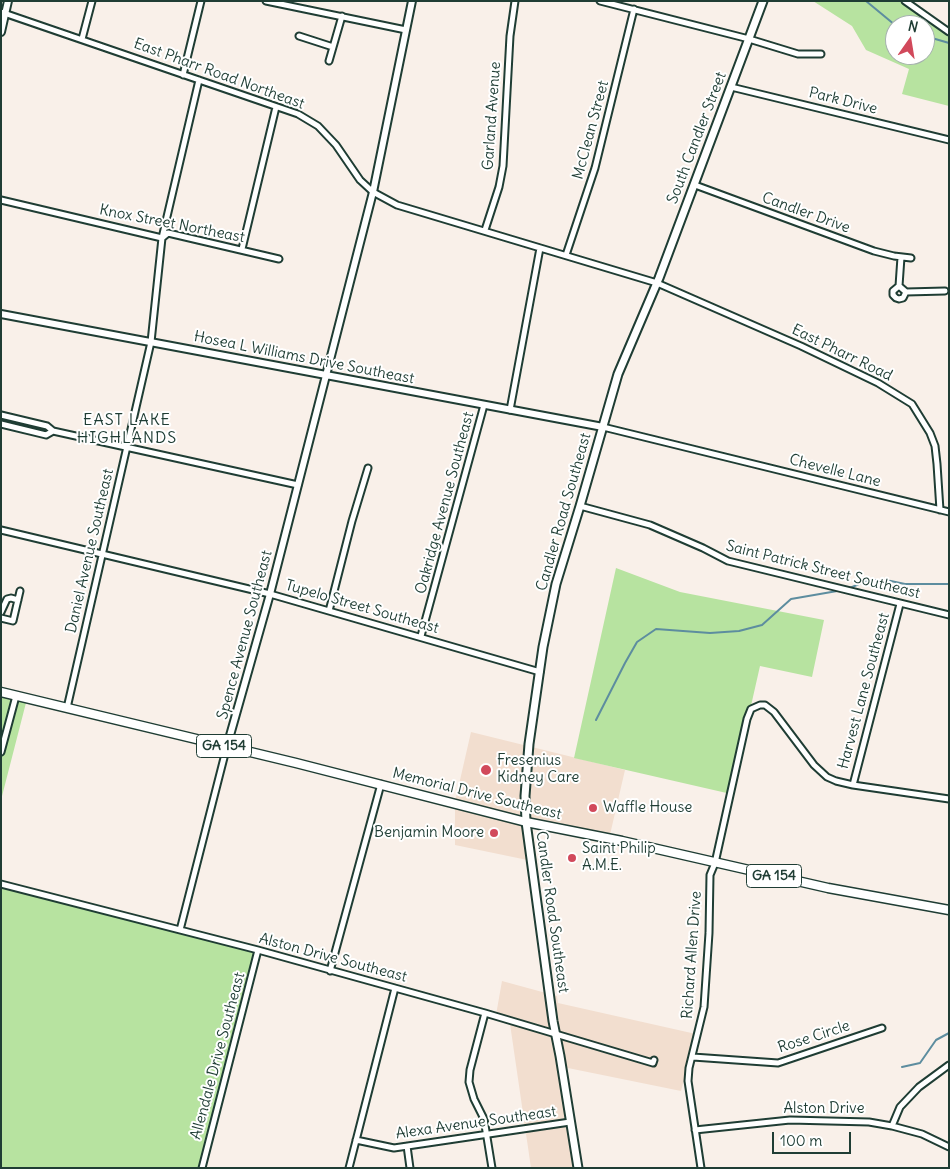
<!DOCTYPE html>
<html>
<head>
<meta charset="utf-8">
<style>
  body { margin:0 }
  #map { position:relative; width:950px; height:1169px; overflow:hidden; background:#f9f0e9; font-family:Delius,sans-serif }
  canvas { display:block }
  .frame { position:absolute; inset:0; border:2px solid #1f3d34; pointer-events:none }
  .north { position:absolute; left:885px; top:15px; width:50px; height:50px; box-sizing:border-box; background:#fff; border:1px solid #a5b1ae; border-radius:50%; rotate:13deg; font-size:14px; font-weight:700; line-height:20px; text-align:center; color:#1f3d34 }
  .north::after { content:''; display:block; margin:auto; width:18px; height:22px; background:#d1495b; clip-path:polygon(50% 0,100% 100%,50% 72%,0 100%) }
  .scale { position:absolute; left:772px; top:1132px; width:79px; height:22px; box-sizing:border-box; border:2px solid #1f3d34; border-top:0; padding-left:6px; font-size:15px; line-height:18px; white-space:nowrap; color:#1f3d34; -webkit-text-stroke:4px #fff; paint-order:stroke }
</style>
</head>
<body>
<div id="map">
<canvas width="950" height="1169"></canvas>
<div class="frame"></div>
<div class="north">N</div>
<div class="scale">100 m</div>
</div>
<script>
const context = document.querySelector('canvas').getContext('2d');
context.lineJoin = 'round';
function fill(path, color) {
  context.fillStyle = color;
  context.fill(path, 'evenodd');
}
function toPath(rows) {
  const path = new Path2D();
  for (const r of rows) {
    path.moveTo(r[0], r[1]);
    for (let i = 2; i < r.length; i += 2) path.lineTo(r[i], r[i + 1]);
  }
  return path;
}
function strokePath(path, color, width, dash) {
  context.strokeStyle = color;
  context.lineWidth = width;
  context.lineCap = dash ? 'butt' : 'round';
  context.setLineDash(dash || []);
  context.stroke(path);
}
function write(font, color, halo, rows, align = 'center') {
  context.font = font + ' Delius,sans-serif';
  context.lineWidth = 4;
  context.setLineDash([]);
  context.textBaseline = 'middle';
  context.strokeStyle = halo;
  context.fillStyle = color;
  for (const [text, x, y, turn = 0] of rows) {
    context.save();
    context.translate(x, y);
    context.rotate((+turn || 0) * Math.PI / 180);
    context.textAlign = isNaN(turn) ? turn : align;
    if (halo) context.strokeText(text, 0, 0);
    context.fillText(text, 0, 0);
    context.restore();
  }
}
fill(toPath([
  [471,732,625,770,609,839,532,827,537,862,455,845,455,802],
  [502,981,557,996,558,1003,696,1034,681,1091,563,1067,580,1168,531,1168,509,1017,496,1015]
]), '#f2decf');
fill(toPath([
  [813,1,908,1,949,29,949,106,902,94,909,69,866,50,852,26],
  [895,25,925,25,925,55,895,55],
  [616,568,680,592,824,620,812,677,760,666,731,794,574,758],
  [1,689,28,695,1,800],
  [1,885,259,952,202,1168,1,1168]
]), '#b7e3a0');
strokePath(toPath([
  [866,1,895,25],
  [925,36,949,43],
  [850,588,868,580,886,580,905,584,949,584],
  [596,720,625,663,637,642,656,629,710,633,739,631,762,625,791,599,843,590],
  [902,1067,920,1063,936,1040,949,1033]
]), '#5d8d9f', 2);
const minor = toPath([
  [266,1,406,30],
  [600,1,749,39,798,54,821,54],
  [905,1,949,32],
  [1,12,298,114,318,126,336,145,360,180,373,192,397,205,657,283,801,346,878,383,912,404,930,433,935,446,937,464,940,510],
  [299,36,333,47],
  [82,39,92,1],
  [329,61,342,16],
  [183,75,201,1],
  [731,87,949,140],
  [695,185,874,251,894,256,911,258],
  [1,200,162,238,168,233,279,259],
  [485,230,499,187,503,166,510,36,515,1],
  [242,249,276,107],
  [566,255,595,168,634,9],
  [901,257,899,286,906,292,945,291],
  [899,286,893,291,893,295,896,298,899,299,903,298,906,292],
  [510,410,540,248],
  [1,415,47,426,53,431,298,485],
  [1,424,46,435,53,431],
  [603,427,949,512],
  [580,506,650,525,703,548,728,561,949,615],
  [1,530,270,594,540,672],
  [329,611,352,521,368,468],
  [1,612,7,599,11,598,18,600],
  [1,618,13,621,20,591],
  [421,636,484,405],
  [67,708,151,342,162,238,199,80],
  [1,752,16,696],
  [853,785,900,604],
  [1,884,258,950,485,1013,653,1063,654,1060],
  [180,930,227,746],
  [330,971,381,784],
  [485,1013,470,1070,469,1082,474,1099,484,1119,492,1168],
  [693,1057,778,1063,882,1028],
  [892,1126,900,1107,919,1087,949,1065],
  [695,1130,790,1120,869,1122,892,1126,922,1134,949,1147],
  [356,1140,394,1148,570,1122],
  [407,1146,410,1168],
  [202,1168,258,950],
  [349,1168,395,988],
  [701,1168,688,1081,689,1068,704,1007,709,933,710,875,715,863,747,719,751,709,760,705,765,705,774,712,814,765,827,777,836,781,853,785,949,799]
]);
const tertiary = toPath([
  [1,32,8,1],
  [1,314,603,427],
  [227,746,270,594,373,192,412,1]
]);
const secondary = toPath([
  [578,1168,560,1056,553,1021,526,822,525,796,529,744,543,647,556,584,580,506,618,374,659,278,763,1]
]);
const primary = toPath([
  [1,692,296,763,526,822,622,841,828,888,949,910]
]);
strokePath(minor, '#1f3d34', 9);
strokePath(tertiary, '#1f3d34', 10);
strokePath(secondary, '#1f3d34', 11);
strokePath(primary, '#1f3d34', 11);
strokePath(minor, '#fff', 5);
strokePath(tertiary, '#fff', 6);
strokePath(secondary, '#fff', 7);
strokePath(primary, '#fff', 8);
for (const [x, y, r, color] of [
  [486,770,6,"#d1495b"],
  [593,808,5,"#d1495b"],
  [494,833,5,"#d1495b"],
  [572,858,5,"#d1495b"]
]) {
  const dot = new Path2D();
  dot.arc(x, y, r, 0, 2 * Math.PI);
  context.fillStyle = color;
  context.fill(dot);
  strokePath(dot, '#fff', 2);
}
for (const [x, y, w] of [
  [224,746,55],
  [774,876,55]
]) {
  const box = new Path2D();
  box.roundRect(x - w / 2, y - 11.5, w, 23, 4);
  context.fillStyle = '#fff';
  context.fill(box);
  strokePath(box, '#1f3d34', 1);
}
write('bold 14px', '#1f3d34', null, [
  ["GA 154",224,746],
  ["GA 154",774,876]
]);
write('15px', '#1f3d34', '#fff', [
  ["East Pharr Road Northeast",219,74,20],
  ["Park Drive",843,101,14],
  ["Garland Avenue",492,116,-86],
  ["McClean Street",591,130,-75],
  ["South Candler Street",697,138,-69],
  ["Candler Drive",806,213,20],
  ["Knox Street Northeast",172,224,11],
  ["East Pharr Road",842,353,26],
  ["Hosea L Williams Drive Southeast",304,358,11],
  ["Chevelle Lane",835,471,14],
  ["Oakridge Avenue Southeast",445,503,-75],
  ["Candler Road Southeast",564,512,-74],
  ["Daniel Avenue Southeast",90,551,-77],
  ["Saint Patrick Street Southeast",823,570,14],
  ["Tupelo Street Southeast",362,607,16],
  ["Spence Avenue Southeast",245,635,-75],
  ["Harvest Lane Southeast",864,691,-75],
  ["Memorial Drive Southeast",477,794,14],
  ["Candler Road Southeast",552,912,82],
  ["Richard Allen Drive",692,955,-86],
  ["Alston Drive Southeast",333,958,15],
  ["Rose Circle",814,1037,-18],
  ["Allendale Drive Southeast",218,1056,-75],
  ["Alston Drive",824,1109],
  ["Alexa Avenue Southeast",476,1123,-8]
]);
write('15px', '#1f3d34', '#fff', [
  ["Fresenius",497,761],
  ["Kidney Care",497,778],
  ["Waffle House",603,808],
  ["Benjamin Moore",484,833,"right"],
  ["Saint Philip",582,849],
  ["A.M.E.",582,866]
], 'left');
context.letterSpacing = '1px';
write('16px', '#1f3d34', '#fff', [
  ["EAST LAKE",127,420],
  ["HIGHLANDS",127,438]
]);
context.letterSpacing = '0px';
</script>
</body>
</html>
